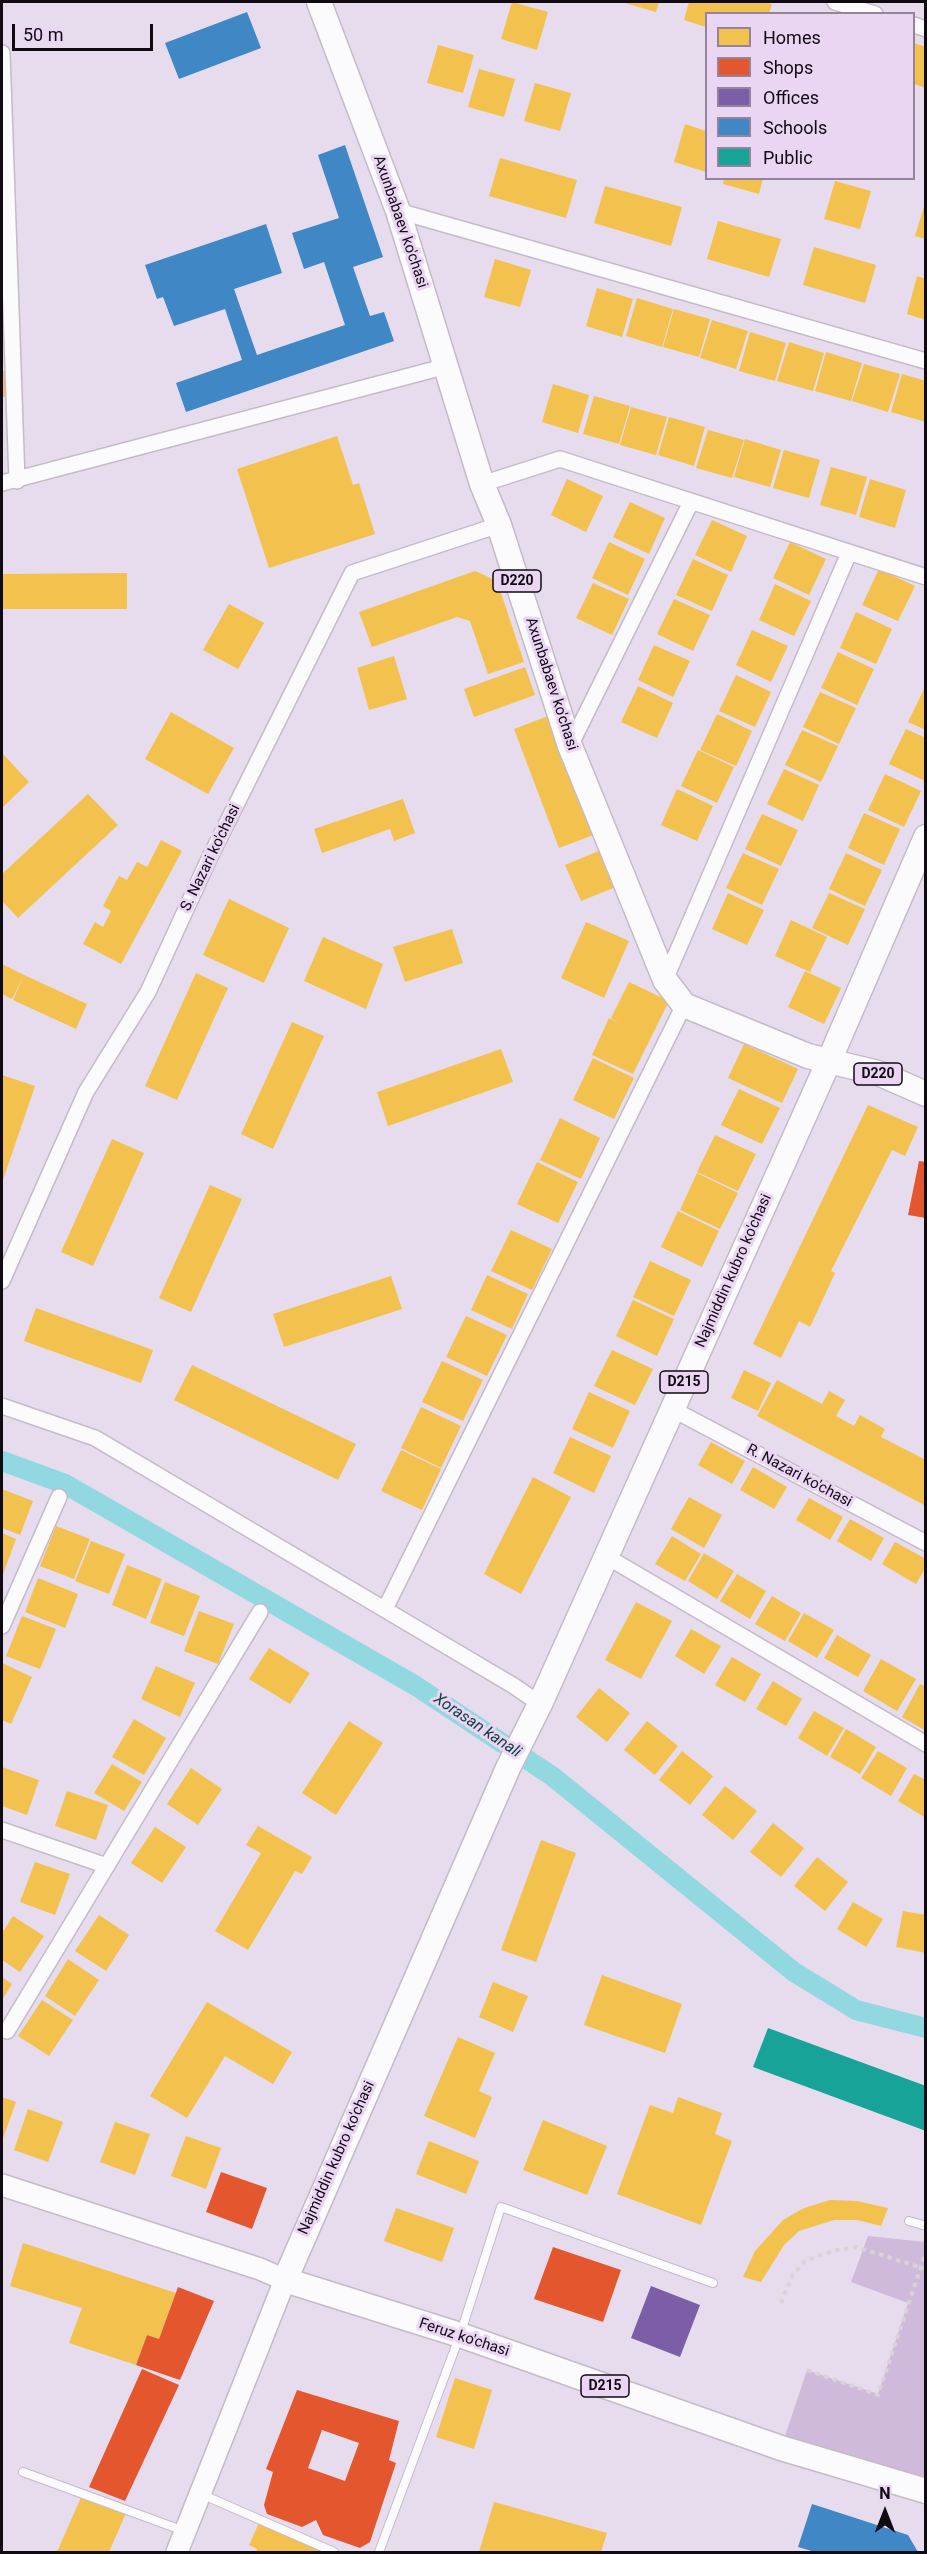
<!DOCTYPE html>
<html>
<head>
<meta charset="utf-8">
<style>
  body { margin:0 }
  #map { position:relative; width:927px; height:2554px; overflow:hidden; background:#e7dced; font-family:Roboto,sans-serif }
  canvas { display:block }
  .frame { position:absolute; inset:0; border:3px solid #100a13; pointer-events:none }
  .legend { position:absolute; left:705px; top:12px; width:210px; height:168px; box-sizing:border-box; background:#ead6f3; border:2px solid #938499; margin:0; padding:8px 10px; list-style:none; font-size:18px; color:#100a13 }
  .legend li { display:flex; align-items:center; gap:12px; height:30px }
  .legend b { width:30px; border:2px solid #938499 }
  .north { position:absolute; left:855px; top:2482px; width:60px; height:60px; -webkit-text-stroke:4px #ead6f3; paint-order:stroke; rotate:0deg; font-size:16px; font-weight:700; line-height:24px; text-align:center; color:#100a13 }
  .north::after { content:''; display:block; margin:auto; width:21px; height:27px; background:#100a13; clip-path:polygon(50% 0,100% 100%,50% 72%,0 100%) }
  .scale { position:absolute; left:12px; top:24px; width:141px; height:27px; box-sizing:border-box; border:3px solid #100a13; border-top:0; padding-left:8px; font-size:18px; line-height:21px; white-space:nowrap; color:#100a13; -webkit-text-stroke:4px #ead6f3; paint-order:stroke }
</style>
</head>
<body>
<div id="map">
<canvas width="927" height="2554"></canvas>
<div class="frame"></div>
<ul class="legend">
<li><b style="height:16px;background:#f2c14e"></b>Homes</li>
<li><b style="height:16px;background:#e4572e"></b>Shops</li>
<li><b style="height:16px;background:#7b5ea7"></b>Offices</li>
<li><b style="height:16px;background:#3f88c5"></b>Schools</li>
<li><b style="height:16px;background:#17a398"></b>Public</li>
</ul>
<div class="north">N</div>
<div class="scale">50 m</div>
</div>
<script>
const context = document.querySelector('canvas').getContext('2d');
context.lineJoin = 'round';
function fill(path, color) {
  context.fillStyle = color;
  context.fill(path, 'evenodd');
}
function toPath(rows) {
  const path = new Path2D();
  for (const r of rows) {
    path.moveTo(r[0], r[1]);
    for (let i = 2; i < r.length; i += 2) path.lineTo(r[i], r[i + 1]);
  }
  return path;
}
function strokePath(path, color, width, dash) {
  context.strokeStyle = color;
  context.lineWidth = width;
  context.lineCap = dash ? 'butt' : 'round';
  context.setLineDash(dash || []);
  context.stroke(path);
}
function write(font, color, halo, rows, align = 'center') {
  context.font = font + ' Roboto,sans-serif';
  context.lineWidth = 6;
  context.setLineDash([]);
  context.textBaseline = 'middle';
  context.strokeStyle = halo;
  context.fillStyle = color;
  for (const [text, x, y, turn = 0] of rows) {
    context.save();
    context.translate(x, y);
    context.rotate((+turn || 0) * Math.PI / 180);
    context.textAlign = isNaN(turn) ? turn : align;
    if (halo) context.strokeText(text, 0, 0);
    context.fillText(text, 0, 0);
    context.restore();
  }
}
fill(toPath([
  [868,2236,925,2242,925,2491,781,2448,807,2370,878,2394,908,2303,851,2282]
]), '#d0badb');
fill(toPath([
  [512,2,548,12,537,50,501,39],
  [621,2,659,2,656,12],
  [689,2,762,2,772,4,769,14,706,14,706,27,684,20],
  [914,43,926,47,926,88,914,84],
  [438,45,474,55,463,93,427,83],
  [479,69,515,79,504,117,468,107],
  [535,83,571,93,560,131,524,121],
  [685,124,706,131,706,172,674,162],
  [500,158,577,180,566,218,489,196],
  [724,178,763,178,759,194,723,184],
  [835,181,871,191,860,229,824,219],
  [605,186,682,207,671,246,594,223],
  [925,203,926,203,926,239,915,236],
  [718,221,781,239,769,277,707,259],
  [814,247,876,265,865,303,803,285],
  [495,259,531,270,520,307,484,297],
  [917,276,926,279,926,320,907,314],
  [597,288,633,299,622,337,586,326],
  [637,298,673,309,662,347,626,336],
  [674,309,710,319,699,357,663,347],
  [712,320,748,331,736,369,700,358],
  [750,332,786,343,775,381,739,371],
  [789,342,824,353,813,391,777,381],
  [826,352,862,363,851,401,815,391],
  [864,364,900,374,888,412,852,401],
  [2,371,11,371,12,397,2,397],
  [902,374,926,381,926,422,891,412],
  [553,384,589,395,578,433,542,422],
  [594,396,630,406,619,444,583,434],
  [631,407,667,417,656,455,620,445],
  [669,417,705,427,694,466,658,455],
  [708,430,744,440,732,478,696,468],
  [337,436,353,485,359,483,375,534,269,568,237,469],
  [745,439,781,450,770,487,734,477],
  [784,450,820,460,809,498,773,488],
  [831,467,867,477,856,515,820,505],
  [567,479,603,496,586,532,551,515],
  [870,479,906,490,895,528,859,517],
  [630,502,665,518,649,554,613,537],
  [712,520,747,536,731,572,695,555],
  [609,542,645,559,628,595,592,578],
  [790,542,826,559,809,595,773,578],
  [693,559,728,575,712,611,676,595],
  [879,569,915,586,898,621,862,605],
  [475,571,497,581,524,662,488,674,470,621,457,617,372,647,359,612],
  [127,573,127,609,2,609,2,574],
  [593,583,629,599,612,635,576,618],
  [775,584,811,601,794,636,759,620],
  [674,599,710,615,693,651,657,634],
  [229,604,264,623,238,669,203,650],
  [856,612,892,629,876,664,840,648],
  [752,630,788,646,771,682,736,665],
  [654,645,690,661,673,697,638,680],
  [838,652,874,669,857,705,821,688],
  [394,656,407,699,369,710,357,668],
  [525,667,535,695,474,717,464,689],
  [736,675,771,692,755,727,719,711],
  [926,685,926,730,908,722],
  [638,686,673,703,657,738,621,722],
  [820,692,856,708,839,744,803,727],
  [171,712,234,748,208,794,145,759],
  [717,714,752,731,736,766,700,750],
  [551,715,596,834,559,848,514,729],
  [906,729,926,738,925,781,889,764],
  [802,730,838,746,821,782,785,765],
  [698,750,734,767,717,803,681,786],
  [2,753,29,782,2,808],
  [784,769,819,785,803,821,767,804],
  [885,774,921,791,904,827,868,810],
  [677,789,713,806,697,841,661,825],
  [88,794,118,825,18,918,2,901,2,874],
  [403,799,415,833,394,841,390,829,322,853,314,829],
  [864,813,900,829,884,865,848,848],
  [762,814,798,830,781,866,745,849],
  [161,840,182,851,121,964,83,944,95,922,103,927,111,911,103,906,119,876,127,880,137,862,147,867],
  [601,850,616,887,581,901,565,865],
  [743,853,779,869,762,905,726,888],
  [846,853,882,870,865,906,829,889],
  [728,893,764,910,747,945,712,929],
  [829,893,865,909,848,945,812,928],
  [229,899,289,928,264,983,203,955],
  [791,920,827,937,810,972,775,956],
  [586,922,629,941,604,998,561,978],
  [452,929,463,963,405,982,393,947],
  [323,937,383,964,366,1009,304,981],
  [2,964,24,975,12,999,2,994],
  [805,971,841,988,824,1024,788,1007],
  [196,973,228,988,177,1100,145,1086],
  [24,975,87,1004,76,1029,13,1000],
  [629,982,669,1001,633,1074,592,1055,609,1018,619,1023,611,1018],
  [292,1022,324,1036,273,1149,241,1134],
  [744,1044,798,1069,782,1103,728,1078],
  [501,1049,513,1082,388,1126,377,1092],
  [593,1058,634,1078,614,1119,573,1100],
  [2,1075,35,1086,2,1183],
  [739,1089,780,1108,762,1144,721,1125],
  [868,1105,918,1127,905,1156,892,1150,831,1271,835,1273,810,1327,799,1321,781,1358,753,1344],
  [560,1118,600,1138,581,1179,540,1160],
  [715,1135,756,1154,738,1191,697,1172],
  [112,1139,144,1153,93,1266,61,1252],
  [537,1162,578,1182,558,1223,517,1204],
  [697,1173,738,1193,720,1229,680,1210],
  [210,1185,242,1199,191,1312,159,1298],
  [678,1211,719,1231,702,1267,661,1247],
  [511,1230,552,1249,532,1290,491,1271],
  [650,1261,691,1280,674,1316,633,1297],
  [487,1275,528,1294,512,1329,471,1310],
  [391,1276,402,1309,284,1347,273,1314],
  [633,1300,674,1319,657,1356,616,1336],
  [36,1308,153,1350,141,1383,24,1341],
  [466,1316,507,1335,487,1376,446,1357],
  [612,1350,653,1369,635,1405,594,1386],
  [442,1361,483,1380,463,1421,422,1402],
  [192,1365,356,1444,338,1480,174,1400],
  [744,1370,771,1383,758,1411,731,1398],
  [777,1380,822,1404,829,1391,845,1400,836,1416,854,1426,860,1415,885,1429,881,1437,926,1460,926,1506,757,1416],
  [589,1392,630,1411,613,1448,572,1429],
  [421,1407,461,1426,441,1468,401,1448],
  [570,1437,611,1456,594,1493,553,1473],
  [711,1442,745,1461,732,1484,698,1465],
  [401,1450,441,1469,422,1510,381,1491],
  [753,1467,787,1487,774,1509,740,1490],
  [533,1477,571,1497,521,1594,484,1574],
  [2,1489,33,1501,20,1535,2,1528],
  [689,1497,722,1515,704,1548,671,1529],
  [809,1498,843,1517,830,1540,796,1520],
  [850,1519,884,1538,871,1561,837,1541],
  [56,1526,90,1539,74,1579,40,1566],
  [2,1533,16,1539,2,1577],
  [672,1536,701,1554,685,1581,655,1564],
  [91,1541,125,1554,109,1594,75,1581],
  [895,1542,926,1559,926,1567,916,1584,882,1564],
  [704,1553,734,1571,717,1599,688,1581],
  [127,1565,162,1579,146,1619,112,1605],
  [737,1574,766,1591,750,1619,720,1601],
  [38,1578,78,1594,65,1628,25,1612],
  [165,1582,200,1596,184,1636,150,1623],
  [772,1596,801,1613,785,1641,755,1624],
  [636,1602,672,1621,641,1679,605,1660],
  [199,1611,234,1624,218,1664,184,1651],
  [804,1613,834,1630,817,1658,788,1641],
  [22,1616,56,1629,40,1669,6,1656],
  [691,1629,721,1646,704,1674,675,1656],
  [837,1635,871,1655,858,1677,824,1658],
  [269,1648,310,1673,290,1704,249,1679],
  [732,1657,761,1674,745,1702,715,1685],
  [881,1659,916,1679,897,1711,863,1691],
  [2,1663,32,1677,11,1724,2,1720],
  [156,1666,195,1683,180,1717,141,1699],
  [773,1681,802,1699,786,1726,756,1709],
  [920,1684,926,1687,926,1731,902,1717],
  [599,1688,630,1713,607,1742,576,1717],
  [814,1711,844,1728,827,1756,798,1738],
  [134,1719,166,1738,144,1775,112,1757],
  [349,1721,383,1743,336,1815,302,1793],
  [647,1721,678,1746,655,1775,624,1750],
  [846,1729,876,1747,860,1774,830,1757],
  [682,1751,713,1776,690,1805,659,1780],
  [878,1751,907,1768,891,1796,861,1778],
  [112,1764,142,1782,124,1811,94,1793],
  [2,1767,39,1780,27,1815,2,1806],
  [191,1768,222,1789,198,1825,167,1804],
  [914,1774,926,1780,926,1818,898,1801],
  [725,1786,757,1811,733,1840,702,1815],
  [67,1791,108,1805,96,1840,55,1826],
  [773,1823,804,1848,781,1877,750,1852],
  [258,1826,312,1857,302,1874,295,1871,248,1950,215,1931,261,1853,246,1845],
  [155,1827,186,1847,162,1883,131,1863],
  [541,1840,576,1853,536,1962,501,1950],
  [817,1857,848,1882,825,1911,794,1886],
  [35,1862,70,1874,55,1915,20,1902],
  [853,1902,883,1919,866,1947,837,1929],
  [903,1911,926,1915,926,1953,896,1947],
  [99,1915,129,1935,106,1971,75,1951],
  [13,1916,44,1936,20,1972,2,1960,2,1933],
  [68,1959,99,1980,75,2016,45,1996],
  [602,1975,682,2004,665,2053,584,2025],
  [2,1977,12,1984,2,2000],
  [493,1982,528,1996,513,2032,479,2017],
  [42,2000,73,2020,49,2056,18,2036],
  [207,2002,292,2052,273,2084,225,2056,187,2118,150,2096],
  [458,2037,495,2053,479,2091,492,2097,475,2138,424,2116],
  [2,2097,16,2102,2,2141],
  [678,2097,722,2113,715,2134,732,2141,701,2225,617,2194,650,2105,673,2113],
  [28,2109,63,2122,48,2162,14,2150],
  [543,2120,607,2146,587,2195,523,2170],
  [115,2122,150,2134,135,2175,100,2162],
  [186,2136,221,2148,206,2189,171,2176],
  [429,2141,479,2161,466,2194,416,2174],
  [830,2200,857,2201,888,2208,881,2226,857,2220,834,2220,799,2231,784,2245,761,2282,743,2277,755,2251,783,2220,804,2208],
  [396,2208,454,2228,442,2262,384,2241],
  [23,2243,176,2293,159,2339,147,2335,136,2365,69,2343,82,2308,10,2286],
  [455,2378,492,2390,474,2449,436,2437],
  [82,2495,126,2513,109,2552,57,2552],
  [494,2502,607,2533,601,2552,479,2552],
  [259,2523,325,2550,323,2552,256,2552,257,2549,249,2545]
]), '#f2c14e');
fill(toPath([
  [919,1161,926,1162,926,1218,908,1215],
  [221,2172,267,2188,252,2229,206,2212],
  [553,2247,621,2270,603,2322,534,2299],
  [178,2287,214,2301,180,2380,136,2365,147,2335,159,2339],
  [142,2369,179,2385,125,2501,89,2487],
  [297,2390,399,2421,389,2460,396,2463,370,2542,360,2548,323,2535,316,2520,302,2527,267,2514,264,2505,273,2472,266,2469],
  [322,2430,359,2443,345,2481,308,2468]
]), '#e4572e');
fill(toPath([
  [651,2286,700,2305,680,2357,631,2338]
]), '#7b5ea7');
fill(toPath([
  [247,12,261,48,179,79,165,43],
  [345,145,383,257,353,267,370,316,384,312,394,341,186,412,176,383,242,360,225,309,174,326,163,297,157,299,145,265,266,224,282,273,234,289,257,355,345,325,324,262,304,269,292,233,339,218,318,155],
  [812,2504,908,2535,918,2552,815,2552,798,2547]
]), '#3f88c5');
fill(toPath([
  [768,2028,926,2086,926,2131,753,2067]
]), '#17a398');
strokePath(toPath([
  [2,1461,65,1484,416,1686,552,1776,794,1972,856,2010,926,2028]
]), '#92d8e1', 20);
const service = toPath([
  [909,2221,926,2226],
  [23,2472,184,2531],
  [201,2494,334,2552],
  [379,2552,460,2335,501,2207,713,2283]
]);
const minor = toPath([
  [835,2,875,14],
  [914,25,926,29],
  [2,53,17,481],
  [398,211,926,361],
  [2,483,447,366],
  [482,484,560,459,926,577],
  [570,746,691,502],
  [665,980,849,553],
  [2,1281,86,1092,148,992,209,859,352,573,499,525],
  [2,1406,95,1438,514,1686,540,1704],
  [672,1409,926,1543],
  [604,1555,926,1744],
  [385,1609,684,1005],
  [2,1626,59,1497],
  [2,1830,107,1866],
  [7,2031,260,1612]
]);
const secondary = toPath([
  [2,2185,260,2269,285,2280,177,2552]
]);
const primary = toPath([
  [319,2,398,211,482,484,499,525,570,746,665,980,684,1005,808,1056,878,1073,926,1094],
  [926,837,829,1061,540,1704,508,1768,285,2280,460,2335,781,2448,926,2491]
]);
strokePath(service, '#c4bbc7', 10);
strokePath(minor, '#c4bbc7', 18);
strokePath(secondary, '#c4bbc7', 24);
strokePath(primary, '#c4bbc7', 27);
strokePath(toPath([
  [781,2303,792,2276,805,2261,832,2251,856,2247,926,2269],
  [807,2370,878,2395,926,2252]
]), '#d7d4d8', 4, [4.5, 4.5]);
strokePath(service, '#fbfafc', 8);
strokePath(minor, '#fbfafc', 15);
strokePath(secondary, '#fbfafc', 21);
strokePath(primary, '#fbfafc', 24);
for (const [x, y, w] of [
  [517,581,48],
  [878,1074,48],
  [684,1382,48],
  [605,2386,48]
]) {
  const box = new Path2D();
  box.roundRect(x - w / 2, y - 11, w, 22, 4.5);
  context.fillStyle = '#ead6f3';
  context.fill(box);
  strokePath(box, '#100a13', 1.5);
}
write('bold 14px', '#100a13', null, [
  ["D220",517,581],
  ["D220",878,1074],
  ["D215",684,1382],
  ["D215",605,2386]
]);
write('15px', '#100a13', '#ead6f3', [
  ["Axunbabaev ko'chasi",400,222,71],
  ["Axunbabaev ko'chasi",551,684,72],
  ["S. Nazari ko'chasi",211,858,-64],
  ["Najmiddin kubro ko'chasi",734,1271,-66],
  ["R. Nazari ko'chasi",799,1476,28],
  ["Najmiddin kubro ko'chasi",337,2158,-66],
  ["Feruz ko'chasi",464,2338,18]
]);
write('italic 16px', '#0e4043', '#ead6f3', [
  ["Xorasan kanali",477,1726,34]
]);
</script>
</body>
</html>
